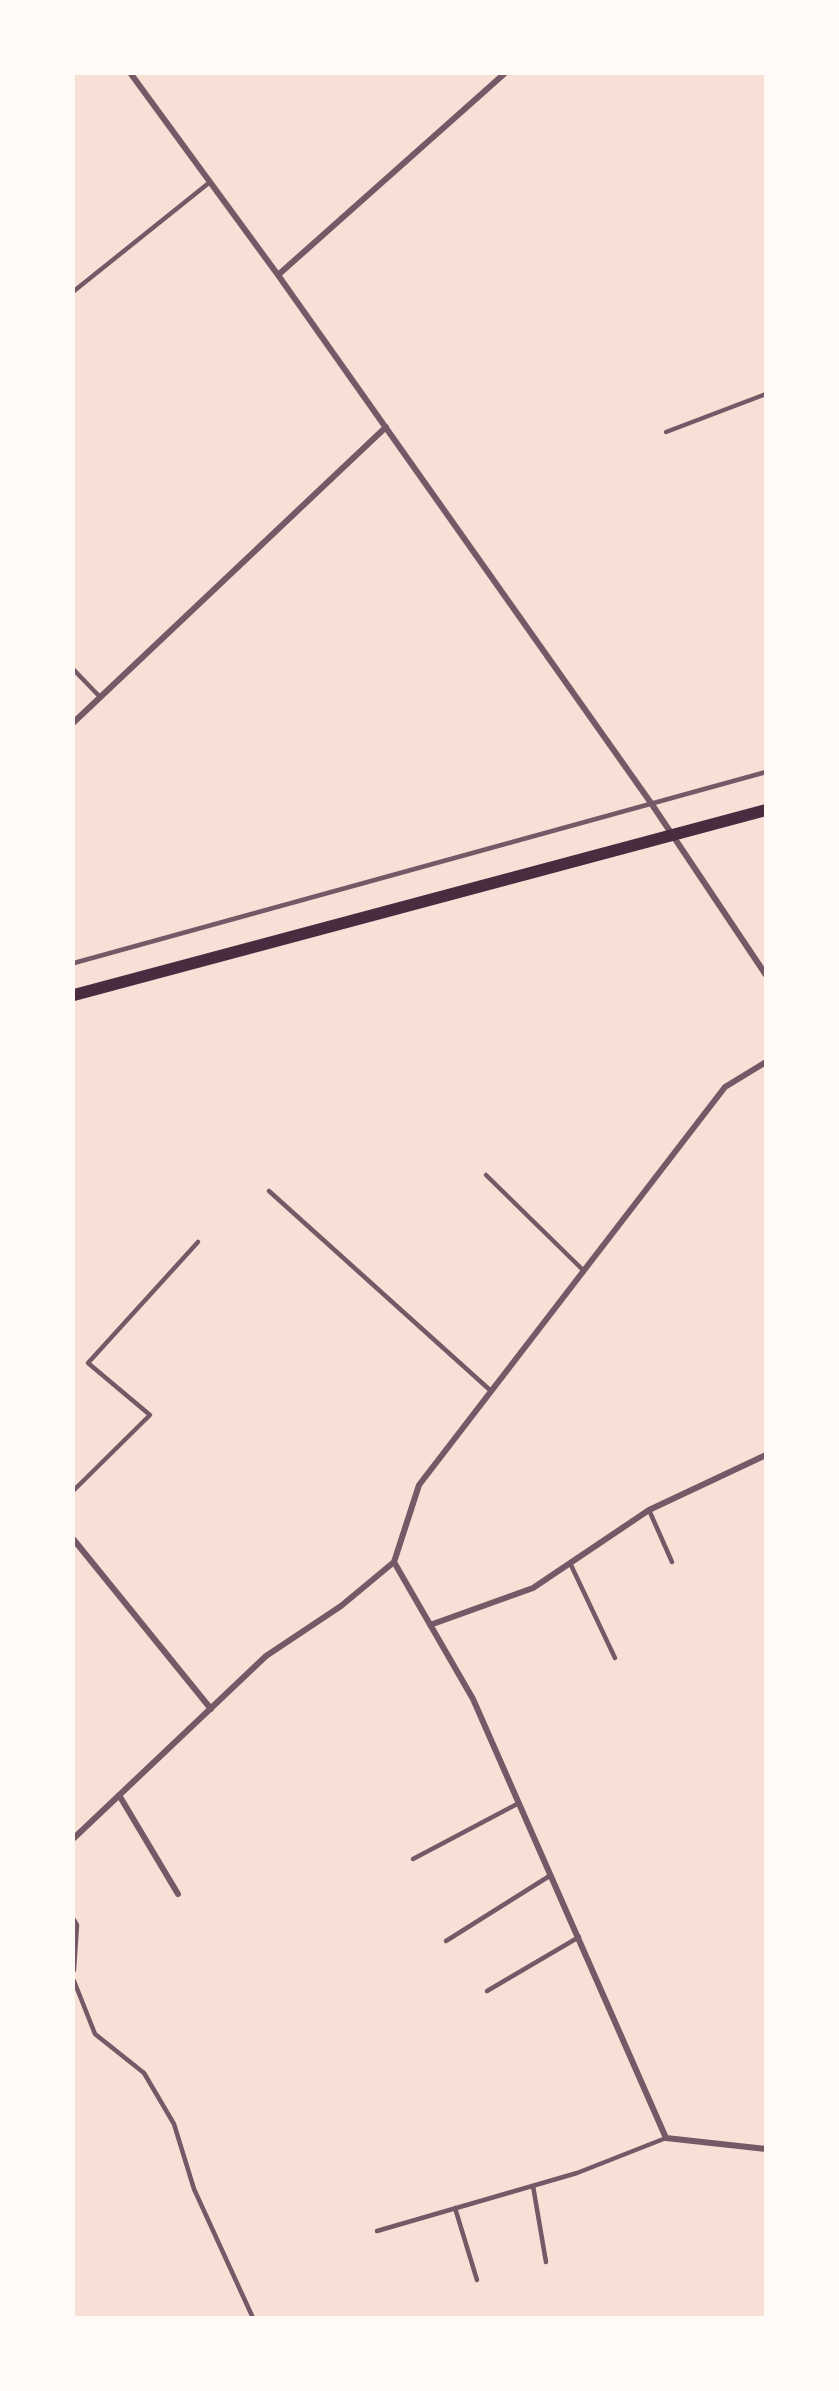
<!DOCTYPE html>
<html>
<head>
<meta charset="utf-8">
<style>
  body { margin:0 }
  #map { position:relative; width:839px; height:2391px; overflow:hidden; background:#f7e1d7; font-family:Lato,sans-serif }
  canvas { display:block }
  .frame { position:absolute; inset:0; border:75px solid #fffaf5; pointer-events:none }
</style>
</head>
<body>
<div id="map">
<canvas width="839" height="2391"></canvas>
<div class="frame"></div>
</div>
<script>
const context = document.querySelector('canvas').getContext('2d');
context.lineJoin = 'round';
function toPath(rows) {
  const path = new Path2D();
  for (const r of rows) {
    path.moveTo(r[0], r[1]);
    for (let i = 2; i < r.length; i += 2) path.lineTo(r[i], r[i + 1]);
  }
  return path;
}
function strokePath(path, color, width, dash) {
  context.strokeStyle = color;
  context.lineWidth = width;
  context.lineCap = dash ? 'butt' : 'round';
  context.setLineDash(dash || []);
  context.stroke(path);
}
strokePath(toPath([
  [74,291,210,182],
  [666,432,766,394],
  [74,670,100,697],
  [74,963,766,772],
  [486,1175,584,1271],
  [269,1191,491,1391],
  [74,1490,150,1415,88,1363,198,1242],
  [649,1510,672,1562],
  [570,1563,615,1658],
  [413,1859,519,1803],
  [74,1920,77,1925,74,1970],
  [446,1941,551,1875],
  [74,1981,95,2034,144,2073,174,2124,194,2189,253,2318],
  [487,1991,579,1937],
  [533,2186,546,2262],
  [455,2208,477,2280],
  [377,2231,577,2173,666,2138]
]), '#755966', 4.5);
strokePath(toPath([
  [131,74,278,275,651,803,766,975],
  [278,275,504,74],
  [74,722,386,427],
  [74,1540,211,1709],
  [394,1562,473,1699,666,2138,766,2149],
  [430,1625,533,1588,649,1510,766,1455],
  [119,1795,178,1894],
  [74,1838,266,1656,341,1606,394,1562,419,1485,725,1087,766,1062]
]), '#755966', 6);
strokePath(toPath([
  [74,995,766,810]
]), '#4a2c40', 12);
</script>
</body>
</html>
